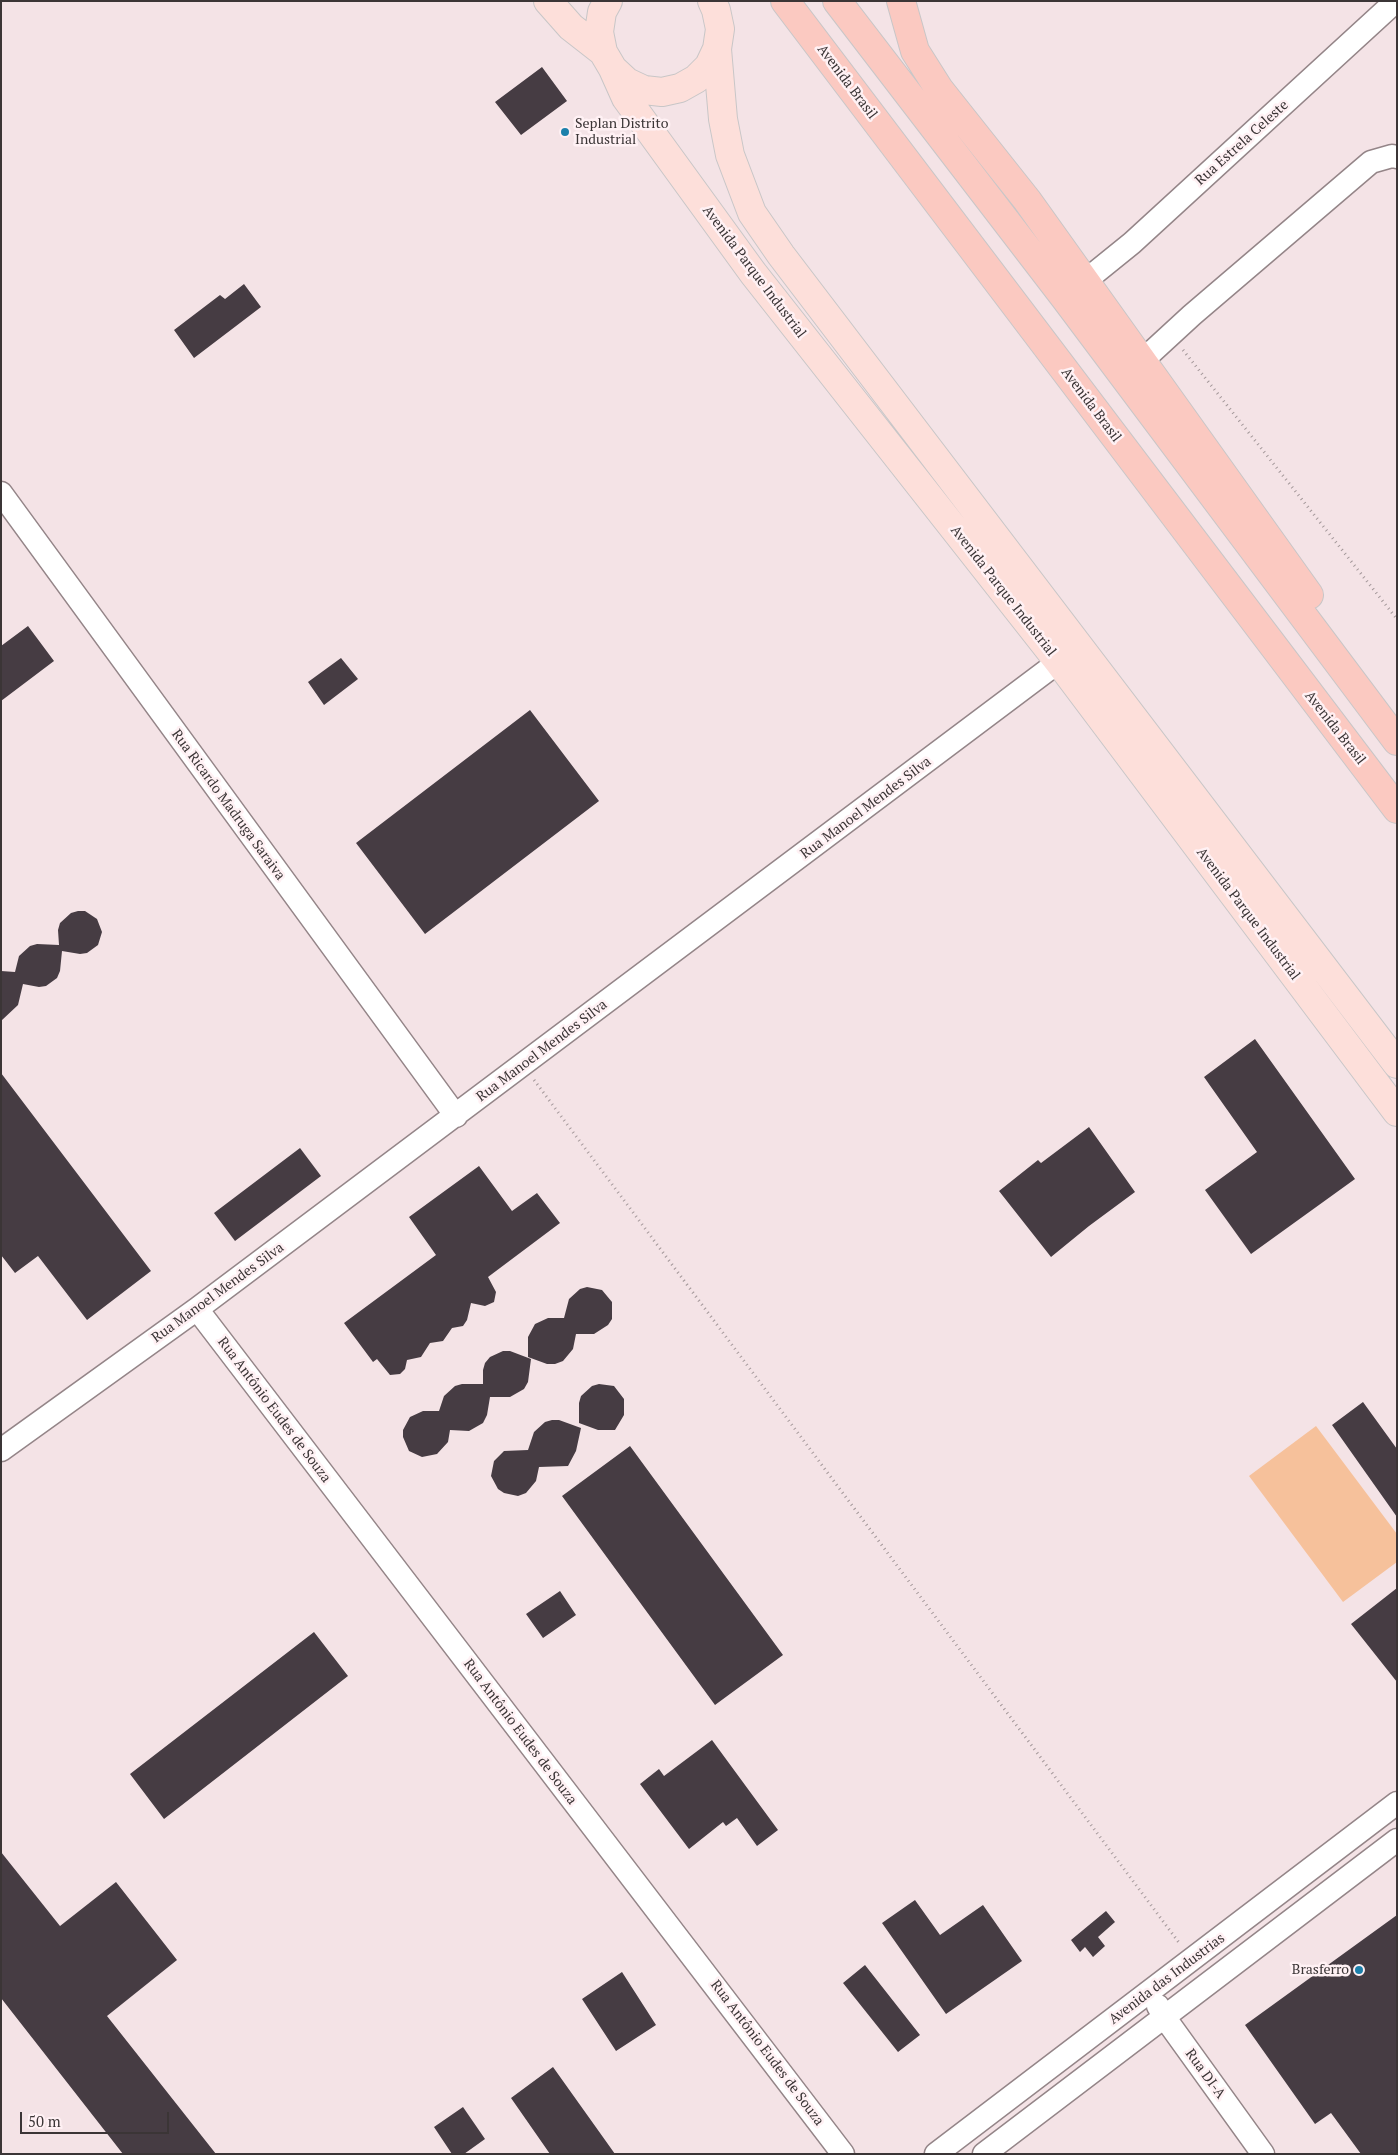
<!DOCTYPE html>
<html>
<head>
<meta charset="utf-8">
<style>
  body { margin:0 }
  #map { position:relative; width:1398px; height:2155px; overflow:hidden; background:#f4e3e6; font-family:"PT Serif",serif }
  canvas { display:block }
  .frame { position:absolute; inset:0; border:2px solid #3b3536; pointer-events:none }
  .scale { position:absolute; left:20px; top:2112px; width:149px; height:22px; box-sizing:border-box; border:2px solid #3b3536; border-top:0; padding-left:6px; font-size:15px; line-height:18px; white-space:nowrap; color:#3b3536; -webkit-text-stroke:4px #fff1f4; paint-order:stroke }
</style>
</head>
<body>
<div id="map">
<canvas width="1398" height="2155"></canvas>
<div class="frame"></div>
<div class="scale">50 m</div>
</div>
<script>
const context = document.querySelector('canvas').getContext('2d');
context.lineJoin = 'round';
function fill(path, color) {
  context.fillStyle = color;
  context.fill(path, 'evenodd');
}
function toPath(rows) {
  const path = new Path2D();
  for (const r of rows) {
    path.moveTo(r[0], r[1]);
    for (let i = 2; i < r.length; i += 2) path.lineTo(r[i], r[i + 1]);
  }
  return path;
}
function strokePath(path, color, width, dash) {
  context.strokeStyle = color;
  context.lineWidth = width;
  context.lineCap = dash ? 'butt' : 'round';
  context.setLineDash(dash || []);
  context.stroke(path);
}
function write(font, color, halo, rows, align = 'center') {
  context.font = font + ' "PT Serif",serif';
  context.lineWidth = 5;
  context.setLineDash([]);
  context.textBaseline = 'middle';
  context.strokeStyle = halo;
  context.fillStyle = color;
  for (const [text, x, y, turn = 0] of rows) {
    context.save();
    context.translate(x, y);
    context.rotate((+turn || 0) * Math.PI / 180);
    context.textAlign = isNaN(turn) ? turn : align;
    if (halo) context.strokeText(text, 0, 0);
    context.fillText(text, 0, 0);
    context.restore();
  }
}
fill(toPath([
  [1316,1426,1397,1534,1397,1562,1343,1602,1249,1476]
]), '#f6c19b');
fill(toPath([
  [542,67,567,101,521,135,495,102],
  [244,284,261,307,194,358,174,330,220,295,225,299],
  [28,626,54,661,1,701,1,646],
  [341,658,358,679,324,705,308,682],
  [530,710,599,801,425,934,356,843],
  [78,911,85,911,97,919,102,932,98,945,87,953,80,954,62,951,60,971,57,978,46,986,39,987,23,984,18,1005,1,1021,1,971,15,972,19,956,30,946,37,944,59,945,58,930,60,923,71,913],
  [1255,1039,1355,1179,1251,1254,1205,1190,1257,1152,1204,1077],
  [1,1073,151,1271,87,1320,38,1256,15,1273,1,1255],
  [1089,1127,1135,1192,1089,1226,1051,1257,999,1191,1038,1160,1041,1163],
  [300,1148,321,1176,235,1241,214,1213],
  [479,1166,512,1211,537,1193,560,1223,488,1277,496,1292,494,1302,485,1306,471,1303,467,1320,463,1326,452,1328,443,1341,430,1343,421,1357,407,1360,405,1369,400,1374,390,1375,377,1359,373,1362,344,1323,436,1255,409,1217],
  [587,1287,602,1290,612,1302,612,1319,608,1325,594,1334,576,1334,573,1349,563,1361,555,1364,547,1364,528,1357,528,1337,535,1324,548,1318,564,1318,569,1299,580,1289],
  [503,1351,510,1351,531,1359,528,1382,524,1389,510,1397,490,1397,487,1415,483,1423,469,1431,450,1430,448,1442,437,1454,422,1457,409,1451,403,1437,403,1430,410,1417,423,1411,439,1411,444,1396,455,1386,462,1384,483,1384,483,1370,485,1363,490,1357],
  [599,1384,614,1386,624,1399,624,1415,615,1430,598,1430,579,1423,579,1403,581,1396,592,1386],
  [1363,1402,1397,1449,1397,1517,1332,1425],
  [552,1420,559,1420,581,1428,576,1451,568,1466,539,1467,536,1481,526,1493,518,1496,504,1493,498,1489,491,1476,494,1461,504,1451,528,1450,534,1432,545,1422],
  [630,1446,783,1655,715,1705,562,1496],
  [1397,1588,1397,1682,1351,1624],
  [560,1591,576,1615,543,1638,526,1614],
  [314,1632,348,1676,164,1819,130,1774],
  [712,1740,778,1830,757,1846,737,1818,726,1826,723,1822,689,1849,640,1784,659,1769,664,1776],
  [1,1852,60,1926,116,1882,177,1960,107,2016,216,2154,123,2154,1,1998],
  [915,1900,940,1935,983,1905,1022,1961,946,2014,882,1923],
  [1106,1911,1115,1922,1098,1937,1105,1946,1093,1957,1085,1947,1080,1952,1071,1940],
  [1397,1915,1397,2154,1361,2154,1331,2113,1315,2124,1245,2025],
  [865,1965,920,2035,898,2052,843,1983],
  [622,1972,656,2025,616,2051,582,1999],
  [553,2067,615,2154,550,2154,511,2098],
  [463,2107,485,2139,464,2154,452,2154,434,2127]
]), '#463c43');
const minor = toPath([
  [1085,281,1132,243,1396,1],
  [1142,361,1192,315,1371,162,1392,156,1397,157],
  [1,493,456,1116],
  [197,1309,843,2154],
  [1,1450,197,1309,1073,651],
  [1158,2006,1165,2018,1263,2154],
  [936,2154,1397,1803],
  [984,2154,1397,1840]
]);
const major = toPath([
  [548,1,571,27,603,52],
  [608,1,602,12,599,32,603,52,613,69,627,82,644,90,662,92,680,88,696,79,709,66,717,49,720,29,716,10,712,1],
  [717,49,723,119,730,155,752,213,781,255,1397,1064],
  [613,69,626,98,753,273,1059,662,1397,1112]
]);
const highway = toPath([
  [785,1,1397,809],
  [837,1,1065,298,1397,741],
  [901,1,915,51,939,89,1027,200,1309,595]
]);
strokePath(minor, '#948588', 25);
strokePath(major, '#c8c6c7', 30);
strokePath(highway, '#c8c6c7', 30);
strokePath(toPath([
  [1183,350,1397,619],
  [534,1080,1180,1944]
]), '#a4989a', 3, [1, 4]);
strokePath(minor, '#fff', 22);
strokePath(major, '#fddfda', 28);
strokePath(highway, '#fbc9c1', 28);
for (const [x, y, r, color] of [
  [565,132,5,"#1c80ab"],
  [1359,1970,5,"#1c80ab"]
]) {
  const dot = new Path2D();
  dot.arc(x, y, r, 0, 2 * Math.PI);
  context.fillStyle = color;
  context.fill(dot);
  strokePath(dot, '#fff1f4', 2);
}
write('14px', '#3b3536', '#fff1f4', [
  ["Avenida Brasil",847,82,53],
  ["Rua Estrela Celeste",1242,143,-42],
  ["Avenida Parque Industrial",754,272,53],
  ["Avenida Brasil",1091,405,53],
  ["Avenida Parque Industrial",1003,591,52],
  ["Avenida Brasil",1335,728,52],
  ["Rua Ricardo Madruga Saraiva",228,805,54],
  ["Rua Manoel Mendes Silva",866,808,-37],
  ["Avenida Parque Industrial",1248,914,53],
  ["Rua Manoel Mendes Silva",542,1051,-37],
  ["Rua Manoel Mendes Silva",218,1293,-36],
  ["Rua Antônio Eudes de Souza",274,1410,53],
  ["Rua Antônio Eudes de Souza",520,1732,53],
  ["Avenida das Industrias",1167,1979,-37],
  ["Rua Antônio Eudes de Souza",767,2053,53],
  ["Rua DI-A",1205,2074,54]
]);
write('14px', '#3b3536', '#fff1f4', [
  ["Seplan Distrito",575,124],
  ["Industrial",575,140],
  ["Brasferro",1349,1970,"right"]
], 'left');
</script>
</body>
</html>
